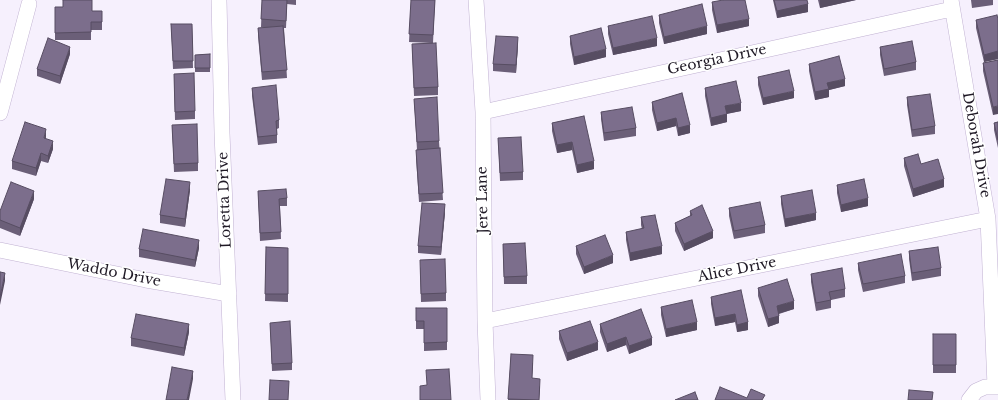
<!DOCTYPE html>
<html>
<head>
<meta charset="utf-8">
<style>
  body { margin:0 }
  canvas { display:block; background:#f6f0fd }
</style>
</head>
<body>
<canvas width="998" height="400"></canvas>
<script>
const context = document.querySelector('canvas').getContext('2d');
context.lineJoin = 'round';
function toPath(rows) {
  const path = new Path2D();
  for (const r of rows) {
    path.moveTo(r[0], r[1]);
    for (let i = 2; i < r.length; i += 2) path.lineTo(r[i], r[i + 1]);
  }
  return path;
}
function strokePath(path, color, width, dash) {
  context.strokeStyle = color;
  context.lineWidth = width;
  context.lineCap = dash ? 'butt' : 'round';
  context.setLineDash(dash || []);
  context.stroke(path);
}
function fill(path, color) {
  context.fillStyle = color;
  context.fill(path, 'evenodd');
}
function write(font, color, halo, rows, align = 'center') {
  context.font = font + ' "Libre Baskerville",serif';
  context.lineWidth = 3;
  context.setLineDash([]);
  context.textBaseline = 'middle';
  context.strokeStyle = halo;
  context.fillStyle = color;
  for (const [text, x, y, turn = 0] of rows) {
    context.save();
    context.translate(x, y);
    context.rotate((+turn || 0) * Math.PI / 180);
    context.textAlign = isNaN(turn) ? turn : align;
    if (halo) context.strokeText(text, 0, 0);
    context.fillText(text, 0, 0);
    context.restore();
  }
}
const minor = toPath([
  [219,0,222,133,233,400],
  [476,0,483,112,485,321,488,400],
  [951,0,988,219,995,386],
  [483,112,952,9],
  [0,113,29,4],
  [0,250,146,280,229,294],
  [485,321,988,219],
  [969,400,976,391,985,387,998,387]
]);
strokePath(minor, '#c1b2d2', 16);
strokePath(minor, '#fff', 15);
fill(toPath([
  [262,0,296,0,296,5,287,4,286,28,284,28,287,78,262,80,258,36,258,28,266,27,261,27],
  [411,0,435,0,433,43,438,87,438,95,414,96,412,44,431,43,409,42],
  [773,0,807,0,808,12,777,18],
  [818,0,856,0,820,8],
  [971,0,993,0,993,5,972,8],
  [712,2,749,26,717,33,712,10],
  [55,7,92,11,102,11,102,30,91,30,91,40,55,40],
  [659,15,707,34,664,44,659,23],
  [998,19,998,59,984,62,976,28,976,20],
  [171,24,192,24,193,68,173,69],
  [608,26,657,46,613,55,608,34],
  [570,36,606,57,574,65,570,44],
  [518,45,516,73,493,71,493,64],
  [880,47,916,62,916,70,884,76,880,55],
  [70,54,60,84,37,76,37,69],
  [210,54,210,72,195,72,195,55],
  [998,60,993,115,983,71,983,63],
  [809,64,845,86,829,90,829,97,815,100,809,71],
  [174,74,195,111,195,119,175,120],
  [758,77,794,98,763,105,758,85],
  [252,88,279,120,279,128,277,129,277,143,258,145,252,96],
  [705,88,741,111,727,114,727,122,711,126,705,96],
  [682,93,690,133,678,136,676,126,657,131,652,110,652,102],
  [907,97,935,126,935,134,912,137,907,105],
  [414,99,439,141,443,200,419,202,416,158,417,150],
  [601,112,636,128,636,136,604,141,601,119],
  [584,116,594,169,577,173,572,150,557,153,552,131,552,123],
  [998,122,998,148,994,130,994,123],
  [172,125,198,163,198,171,174,172],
  [46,137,46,139,53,149,48,163,41,161,36,176,12,169,12,161],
  [498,138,523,172,523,180,500,181],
  [904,158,921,164,944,187,913,197,904,166],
  [837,185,868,206,841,212,837,193],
  [190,190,185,227,160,223,160,215],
  [258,191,287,198,287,206,280,206,281,239,260,241],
  [781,196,816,220,785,227,781,204],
  [34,199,20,236,0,228,0,211],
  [729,208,765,225,765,233,734,239,729,216],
  [690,211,713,238,684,251,675,231,675,223,690,216],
  [445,212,441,255,418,253,418,246],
  [641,217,662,254,630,261,626,240,626,232,642,229,641,225],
  [503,244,527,276,527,284,504,284],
  [576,246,613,263,584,274,576,254],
  [266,247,288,248,288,302,265,301],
  [199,248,195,267,139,257,139,249],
  [909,251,941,268,941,276,912,281,909,259],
  [858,263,905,276,905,283,863,292,858,270],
  [420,267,446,293,446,301,421,302],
  [811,274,845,289,845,297,831,300,831,308,816,311,811,282],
  [758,288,794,309,779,314,779,323,768,327,758,296],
  [711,297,748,322,748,330,737,332,735,322,715,326,711,304],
  [661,307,697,330,666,337,661,315],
  [416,308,447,308,447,350,424,351,424,329,416,329],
  [270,323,292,363,292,370,272,371],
  [600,324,652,345,629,354,626,345,607,352,600,332],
  [559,331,598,350,567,361,559,339],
  [189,332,184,356,131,346,131,338],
  [933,334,956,334,956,373,933,373],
  [511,354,533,363,532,378,540,387,539,400,508,400]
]), '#6b5f78');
fill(toPath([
  [820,0,856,0,820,8],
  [808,4,808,12,777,18,777,11],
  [749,19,749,26,717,33,717,25],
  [707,26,707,34,664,44,664,37],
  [518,37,518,45,516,73,516,65],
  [657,38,657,46,613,55,613,48],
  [70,47,70,54,60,84,60,76],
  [606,49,606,57,574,65,574,57],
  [998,51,998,59,984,62,984,55],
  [845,79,845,86,829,90,829,97,815,100,815,92,827,83],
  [794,91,794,98,763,105,763,98],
  [741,103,741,111,725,114,725,106],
  [998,106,998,114,993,115,993,107],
  [727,114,727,122,711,126,711,118],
  [676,118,676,126,657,131,657,123],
  [690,125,690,133,678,136,678,128],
  [46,129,46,137,44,146,44,138],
  [53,141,53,149,48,163,48,156],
  [572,142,572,150,557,153,557,145],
  [41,153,41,161,36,176,36,168],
  [594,161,594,169,577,173,577,165],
  [944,179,944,187,913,197,913,189],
  [190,182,190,190,185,227,185,219],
  [34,191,34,199,20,236,20,228],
  [868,198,868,206,841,212,841,205],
  [445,204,445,212,441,255,441,247],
  [816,213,816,220,785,227,785,219],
  [713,231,713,238,684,251,684,244],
  [199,240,199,248,195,267,195,260],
  [662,246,662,254,630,261,630,253],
  [613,255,613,263,584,274,584,267],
  [5,273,5,281,0,305,0,297],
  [794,301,794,309,777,314,777,306],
  [735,314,735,322,715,326,715,318],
  [779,316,779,323,768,327,768,319],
  [697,322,697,330,666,337,666,329],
  [748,322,748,330,737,332,737,325],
  [189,324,189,332,184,356,184,348],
  [626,337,626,345,607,352,607,344],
  [652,338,652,345,629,354,629,346],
  [598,342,598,350,567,361,567,353],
  [193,371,193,379,189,400,187,400]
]), '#574d62');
const building = toPath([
  [63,0,92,0,92,11,102,11,102,22,91,22,91,32,55,33,55,7,63,7,63,0],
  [262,0,287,0,286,21,261,19,262,0],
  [411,0,435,0,433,35,409,34,411,0],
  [723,0,745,0,749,19,717,25,712,2,723,0],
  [774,0,807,0,808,4,777,11,774,0],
  [702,4,707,26,664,37,659,15,702,4],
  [997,15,998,19,998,51,984,55,976,20,997,15],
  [652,16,657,38,613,48,608,26,652,16],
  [171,24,192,24,193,61,173,61,171,24],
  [283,26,287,70,262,72,258,28,283,26],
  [601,28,606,49,574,57,570,36,601,28],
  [496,36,518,37,516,65,493,64,496,36],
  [48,38,70,47,60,76,37,69,48,38],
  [912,41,916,62,884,69,880,47,912,41],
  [436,43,438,87,414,88,412,44,436,43],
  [210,54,210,68,195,68,195,55,210,54],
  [839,56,845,79,827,83,829,89,815,92,809,64,839,56],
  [998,60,998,106,993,107,983,63,998,60],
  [789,70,794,91,763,98,758,77,789,70],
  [194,73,195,111,175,112,174,74,194,73],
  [736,81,741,103,725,106,727,114,711,118,705,88,736,81],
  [276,85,279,120,276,121,277,135,258,137,252,88,276,85],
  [682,93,690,125,678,128,676,118,657,123,652,102,682,93],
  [930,94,935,126,912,130,907,97,930,94],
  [437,97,439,141,417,142,414,99,437,97],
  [632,107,636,128,604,133,601,112,632,107],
  [584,116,594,161,577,165,572,142,557,145,552,123,584,116],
  [25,122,46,129,44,138,53,141,48,156,41,153,36,168,12,161,25,122],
  [998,122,998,140,994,123,998,122],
  [197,124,198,163,174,164,172,125,197,124],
  [521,137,523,172,500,173,498,138,521,137],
  [440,148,443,193,419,194,416,150,440,148],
  [918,154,921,164,938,159,944,179,913,189,904,158,918,154],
  [166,179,190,182,185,219,160,215,166,179],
  [864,179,868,198,841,205,837,185,864,179],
  [11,182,34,191,20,228,0,220,0,211,11,182],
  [286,189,287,198,279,199,281,232,260,233,258,191,286,189],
  [812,190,816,213,785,219,781,196,812,190],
  [760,202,765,225,734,231,729,208,760,202],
  [422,203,445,204,441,247,418,246,422,203],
  [702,205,713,231,684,244,675,223,692,215,690,211,702,205],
  [655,215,662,246,630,253,626,232,644,228,641,217,655,215],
  [143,229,199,240,195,260,139,249,143,229],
  [605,235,613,255,584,267,576,246,605,235],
  [525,243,527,276,504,277,503,244,525,243],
  [266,247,288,248,288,294,265,294,266,247],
  [938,247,941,268,912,273,909,251,938,247],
  [901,254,905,276,863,284,858,263,901,254],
  [445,259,446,293,421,294,420,260,445,259],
  [842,268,845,289,829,292,831,300,816,303,811,274,842,268],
  [0,272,5,273,0,297,0,272],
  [787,279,794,301,777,306,779,316,768,319,758,288,787,279],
  [741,290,748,322,737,325,735,314,715,318,711,297,741,290],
  [692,300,697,322,666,329,661,307,692,300],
  [416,308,447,308,447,342,424,343,424,321,416,321,416,308],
  [641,309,652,338,629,346,626,337,607,344,600,324,641,309],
  [136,314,189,324,184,348,131,338,136,314],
  [290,321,292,363,272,364,270,323,290,321],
  [590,321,598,342,567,353,559,331,590,321],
  [933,334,956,334,956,365,933,365,933,334],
  [511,354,533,355,532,378,540,379,539,400,508,399,511,354],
  [172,367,193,371,187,400,166,400,172,367],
  [449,369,451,400,420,400,420,386,427,385,426,370,449,369],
  [270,380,289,381,288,400,269,400,270,380],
  [720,387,747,398,751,389,765,395,762,400,715,400,720,387],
  [909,390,933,392,932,400,908,400,909,390],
  [695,392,698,400,675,400,695,392]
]);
fill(building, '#7c6e8c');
strokePath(building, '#574d62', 1);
write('14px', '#1f1925', '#fff', [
  ["Georgia Drive",717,60,-12],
  ["Deborah Drive",976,145,80],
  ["Loretta Drive",225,200,-92],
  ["Jere Lane",483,200,-91],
  ["Alice Drive",737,270,-11],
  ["Waddo Drive",114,273,11]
]);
</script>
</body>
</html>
